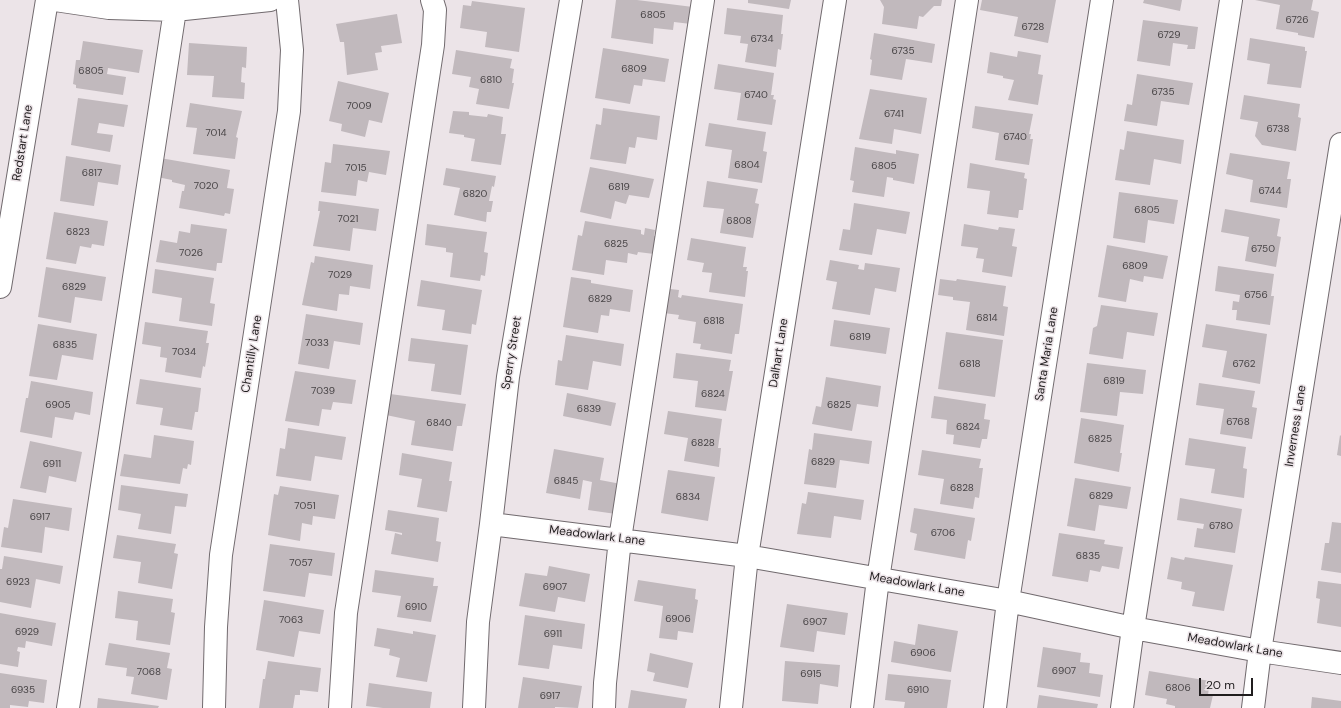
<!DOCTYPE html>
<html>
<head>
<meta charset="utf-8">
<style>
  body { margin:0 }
  #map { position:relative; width:1341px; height:708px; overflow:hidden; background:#ece4e8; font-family:"DM Sans",sans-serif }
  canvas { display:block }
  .scale { position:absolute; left:1199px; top:678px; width:54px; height:18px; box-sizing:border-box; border:2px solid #201d1e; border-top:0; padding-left:5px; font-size:12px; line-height:14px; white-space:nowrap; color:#201d1e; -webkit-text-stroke:3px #ece4e8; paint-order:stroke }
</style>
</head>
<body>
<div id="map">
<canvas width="1341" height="708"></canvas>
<div class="scale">20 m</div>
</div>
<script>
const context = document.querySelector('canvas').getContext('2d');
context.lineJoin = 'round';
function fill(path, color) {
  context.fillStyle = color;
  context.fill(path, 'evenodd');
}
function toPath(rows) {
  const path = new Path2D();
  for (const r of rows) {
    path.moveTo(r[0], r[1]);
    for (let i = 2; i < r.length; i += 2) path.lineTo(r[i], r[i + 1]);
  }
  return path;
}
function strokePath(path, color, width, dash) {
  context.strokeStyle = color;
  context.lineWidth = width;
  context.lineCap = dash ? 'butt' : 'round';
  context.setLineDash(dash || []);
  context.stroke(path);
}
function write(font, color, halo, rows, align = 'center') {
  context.font = font + ' "DM Sans",sans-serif';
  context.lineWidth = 3;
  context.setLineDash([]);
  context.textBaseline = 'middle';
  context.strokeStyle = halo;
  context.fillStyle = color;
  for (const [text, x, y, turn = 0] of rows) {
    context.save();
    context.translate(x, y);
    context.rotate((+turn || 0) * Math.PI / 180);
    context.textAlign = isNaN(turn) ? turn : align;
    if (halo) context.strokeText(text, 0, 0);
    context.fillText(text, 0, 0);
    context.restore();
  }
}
fill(toPath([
  [616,0,637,0,693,7,691,24,674,22,673,30,654,28,653,44,611,38],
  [748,0,791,0,789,9,748,3],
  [880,0,942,0,941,6,934,6,923,17,919,16,917,29,882,24,884,7],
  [982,0,1056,0,1048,43,1014,36,1018,17,980,10],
  [1144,0,1182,0,1180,11,1143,3],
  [1255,0,1313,0,1311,10,1319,12,1314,38,1298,35,1298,33,1276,29,1280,5],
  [472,1,525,8,519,52,485,47,487,32,460,28,463,5,471,6],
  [727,8,783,15,781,34,783,34,781,50,778,49,776,67,745,62,748,44,740,43,741,36,724,34],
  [397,14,402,43,381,46,382,52,375,53,378,70,347,75,344,42,340,42,336,24],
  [1143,20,1198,27,1195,49,1187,49,1188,45,1173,43,1170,66,1137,61],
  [874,33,935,44,932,63,906,59,902,80,870,75,872,60,870,59],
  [1250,38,1305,47,1305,51,1307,51,1301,88,1267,84,1270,64,1247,60],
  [83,41,143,50,139,73,108,68,107,74,126,77,123,95,76,88,76,85,73,84,76,60,80,60],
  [189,43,247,47,246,68,242,67,241,82,245,83,244,99,212,97,214,76,187,75],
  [603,48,669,59,665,82,643,79,642,86,634,85,630,104,595,98],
  [456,50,512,59,510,68,514,69,512,83,514,83,509,109,476,104,479,89,469,87,471,77,452,74],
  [1018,51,1041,55,1038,74,1043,75,1038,105,1008,100,1014,80,1003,78,1003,76,987,73,990,52,1017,57],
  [718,64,774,73,771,95,774,95,773,99,776,100,772,125,737,120,741,93,714,89],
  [1137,74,1193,83,1189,105,1161,101,1157,126,1124,121,1127,104,1132,105],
  [338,81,389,93,382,123,369,120,365,137,341,131,342,124,329,121],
  [870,89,927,98,921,134,894,129,892,144,859,139],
  [1244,95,1300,104,1298,117,1301,118,1296,151,1262,145,1255,136,1258,122,1240,119],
  [78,98,128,105,124,127,99,123,97,133,113,135,110,152,71,145],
  [190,103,242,111,236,137,238,138,235,159,193,154,197,128,186,127],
  [975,106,1033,114,1029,134,1031,134,1030,139,1033,139,1029,165,995,160,999,133,972,128],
  [603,108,660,116,657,140,637,137,635,148,629,147,626,164,590,159,596,124,601,125],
  [453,111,469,112,469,115,487,117,488,114,503,117,501,134,506,134,501,165,471,161,475,139,464,137,464,135,449,133],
  [709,123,766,132,763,151,767,152,762,183,728,178,732,150,705,146],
  [1127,131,1184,140,1181,164,1154,159,1150,185,1115,180,1120,149,1124,150],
  [333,144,390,151,386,175,369,172,367,182,358,180,356,196,321,192,325,162,331,163],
  [855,147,896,154,896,150,919,154,914,184,893,180,893,178,887,177,884,197,852,192,854,181,850,180],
  [1230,153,1290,162,1287,179,1291,179,1287,208,1250,202,1253,180,1226,174],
  [66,156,121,165,118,185,98,182,94,206,60,201],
  [160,158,230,170,227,188,234,189,230,214,225,213,224,216,179,208,182,191,184,191,185,185,172,182,172,180,157,177],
  [970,163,1025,173,1024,178,1027,179,1023,210,1019,210,1018,218,987,214,990,191,967,188],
  [590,167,654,179,649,198,629,195,626,204,615,201,611,219,580,212],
  [446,168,496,176,494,187,492,186,489,201,493,201,491,212,487,212,486,222,454,215,460,188,443,185],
  [707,181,758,189,755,203,759,204,753,238,720,233,724,209,703,207],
  [1119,192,1178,200,1174,224,1148,220,1145,243,1113,238],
  [319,201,379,209,376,231,353,228,350,251,313,246,320,211,318,211],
  [854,203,910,212,906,234,877,229,872,255,839,250,843,229,850,230],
  [1225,209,1280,219,1277,236,1281,237,1276,267,1245,261,1249,237,1221,232],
  [54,212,108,221,104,246,92,244,91,248,80,246,76,264,46,259],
  [585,221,641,230,641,234,644,235,645,228,655,230,654,236,657,236,654,254,638,252,637,255,628,253,627,263,606,260,604,275,572,270,578,235,582,236],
  [191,224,227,229,222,263,217,263,216,271,156,262,160,240,177,243,179,231,190,233],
  [427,224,487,232,484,252,488,253,485,276,481,275,480,281,450,277,453,253,446,252,446,248,425,245],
  [964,224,998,230,999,227,1015,229,1012,246,1017,247,1012,277,982,272,984,259,976,258,978,248,961,246],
  [691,238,746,247,743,267,747,267,746,271,748,271,745,297,709,292,712,273,702,272,704,263,687,260],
  [1107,245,1168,256,1163,279,1144,276,1143,282,1130,279,1126,302,1098,297],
  [315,256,373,265,370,289,350,286,349,295,339,294,337,311,302,305,311,262,314,263],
  [830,260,859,265,858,269,864,270,865,263,900,268,896,292,875,288,870,315,832,309,837,282,826,280],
  [1218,266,1274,274,1271,296,1274,296,1270,325,1236,320,1237,310,1232,310,1233,301,1239,302,1240,295,1215,291],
  [46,267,106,277,102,301,75,297,71,323,38,317],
  [155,269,214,278,210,303,215,304,212,326,179,321,182,298,152,293],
  [571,277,591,280,591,283,633,290,630,312,610,309,609,316,601,315,598,333,563,327],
  [940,279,956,281,957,279,1006,286,1003,306,1008,307,1004,336,966,330,970,302,953,300,953,297,938,295],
  [421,280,482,290,476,325,472,324,471,334,442,330,445,310,417,306],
  [670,289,679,290,678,297,681,298,682,295,743,304,739,334,735,334,732,354,700,349,701,344,693,343,696,322,678,319,679,315,664,313],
  [1101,305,1158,313,1154,336,1127,332,1123,359,1089,354,1093,328,1097,326],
  [306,314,363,323,360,345,334,341,329,369,298,364],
  [834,320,890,328,886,354,830,346],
  [145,322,208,331,206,343,209,343,205,367,203,366,201,378,165,372,167,358,160,357,161,347,142,344],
  [38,324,97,334,93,360,62,355,57,380,29,376],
  [1206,324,1267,334,1260,384,1222,377,1227,351,1202,347],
  [946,332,1003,340,995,397,938,389],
  [566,335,624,344,621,366,593,361,588,390,555,385,558,360,562,361],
  [411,338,468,345,461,395,431,391,435,364,408,361],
  [676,353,731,360,729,371,733,371,726,411,695,407,698,381,673,378],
  [1087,363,1146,370,1143,394,1120,392,1117,416,1080,412],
  [295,371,356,380,352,404,333,402,331,410,322,409,319,426,285,421],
  [826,377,881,386,878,407,857,404,852,431,812,424,816,406,821,407],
  [140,379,201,388,198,412,195,412,192,430,160,425,163,408,136,404],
  [31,381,93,392,90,415,75,412,73,420,55,417,52,438,20,432,26,398,28,398],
  [1199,383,1255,391,1252,407,1257,408,1252,439,1220,434,1224,409,1196,405],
  [567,393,616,403,611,426,563,416],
  [390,394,466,404,462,426,457,426,453,451,411,445,415,421,386,415],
  [934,396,986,404,984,419,990,420,987,439,982,439,980,448,953,444,954,435,946,434,947,420,931,418],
  [668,411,722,419,718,448,721,448,719,467,684,461,688,438,664,434],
  [1081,418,1124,425,1120,453,1122,453,1119,472,1074,463],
  [288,428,346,437,342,460,315,456,311,481,276,476,280,448,285,449],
  [814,433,872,441,869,464,840,460,836,488,804,484,809,449,812,450],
  [154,435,194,441,191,465,188,464,187,469,183,468,180,484,120,476,124,454,151,458],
  [1340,435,1341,436,1341,456,1337,455],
  [1189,438,1246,447,1243,468,1247,469,1244,498,1211,493,1215,469,1185,465],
  [30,441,82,452,76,482,49,476,46,493,20,488],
  [554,449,604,458,600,480,621,484,616,514,588,510,592,482,583,480,580,499,546,493],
  [922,450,981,459,979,468,983,468,979,498,975,497,973,509,940,504,944,479,918,475],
  [402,453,452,462,449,481,452,481,447,512,417,507,422,479,399,475],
  [668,470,715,477,708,521,661,513],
  [1075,478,1131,487,1127,509,1099,505,1095,531,1067,526],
  [121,485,188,494,186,507,175,506,171,534,138,529,141,514,118,510],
  [280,486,339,495,335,519,313,516,312,525,302,523,300,541,268,535,274,494,278,495],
  [808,492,864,500,861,520,834,516,831,538,797,534,802,503,806,504],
  [1180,498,1242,509,1235,553,1194,547,1197,528,1203,529,1204,524,1177,520],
  [13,499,72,508,69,531,45,527,42,553,1,547,4,527,8,528],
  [914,508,975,518,971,541,968,540,965,559,914,550,917,534,910,532],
  [388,510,439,518,436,541,441,542,438,562,391,554,395,533,402,535,402,533,385,530],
  [1332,522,1341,523,1341,573,1321,570,1325,543,1329,543],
  [1059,533,1105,540,1104,544,1123,547,1119,569,1102,566,1100,572,1090,570,1088,582,1052,576],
  [117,535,176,544,174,553,178,554,172,589,138,583,141,562,113,558],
  [270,544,335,553,332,576,309,573,305,597,263,591],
  [4,556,63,566,60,584,36,579,31,608,0,602,0,569,2,569],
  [1171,557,1184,560,1185,557,1233,565,1224,611,1192,606,1195,592,1181,589,1182,582,1167,579],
  [549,566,590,574,585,602,558,597,555,612,519,606,525,573,547,576],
  [375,570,434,578,433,586,438,586,431,622,397,617,401,596,372,592],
  [638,580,696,589,695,599,698,600,693,633,678,631,677,640,659,638,663,606,634,601],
  [1318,581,1341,584,1341,627,1317,623,1320,599,1316,598],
  [118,591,173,599,171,612,175,613,170,645,136,640,138,621,115,618],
  [264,600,324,610,320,634,299,631,294,657,256,650],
  [787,604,848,613,845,635,817,631,814,652,780,647],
  [0,613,56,623,52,646,26,641,25,648,18,647,17,651,20,652,18,667,0,664],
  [525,615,585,624,582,649,553,645,549,669,518,665],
  [918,624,958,631,951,672,891,662,894,641,915,645],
  [377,628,413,634,413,631,436,635,427,682,396,677,400,658,389,655,390,649,374,646],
  [109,643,170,653,167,668,172,669,167,700,131,694,134,677,126,676,127,668,105,665],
  [1043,647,1081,653,1080,662,1090,663,1089,673,1103,675,1100,697,1037,687],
  [650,653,693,663,688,688,653,681,655,673,647,671],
  [268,661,321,668,318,692,300,690,300,695,295,695,293,708,259,708,263,679,265,679],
  [785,661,840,665,838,687,820,684,818,704,782,701],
  [1149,671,1210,681,1208,695,1213,695,1210,708,1175,708,1175,706,1166,704,1167,699,1145,695],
  [0,673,47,680,44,703,29,701,28,707,10,705,10,708,0,708],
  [888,674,951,680,947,708,904,708,905,702,885,700],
  [523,677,582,686,578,708,555,707,555,708,518,708],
  [369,683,432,692,430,708,383,708,366,706],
  [631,690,687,699,685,708,628,708],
  [1039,695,1098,704,1097,708,1037,708],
  [1312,697,1341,701,1341,708,1311,708],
  [98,698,159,706,158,708,97,708]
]), '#c1b9bd');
const minor = toPath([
  [55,0,109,8,175,10,270,0],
  [0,287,47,0],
  [491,524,747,556,1008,601,1133,628,1260,651,1341,663],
  [68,708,175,10],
  [214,708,216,627,221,555,289,111,292,50,287,0],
  [340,708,346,613,433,45,435,10,432,0],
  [474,708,478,622,491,524,508,377,571,0],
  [604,708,605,683,620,539,703,0],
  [731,708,747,556,835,0],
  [862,708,878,579,967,0],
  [995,708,1008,601,1102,0],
  [1122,708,1133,628,1231,0],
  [1253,708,1260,651,1341,144]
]);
strokePath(minor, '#716a6e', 24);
strokePath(minor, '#fff', 22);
write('10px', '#484446', null, [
  ["6805",653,15],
  ["6726",1297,20],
  ["6728",1033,27],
  ["6729",1169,35],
  ["6734",762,39],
  ["6735",903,51],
  ["6809",634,69],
  ["6805",91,71],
  ["6810",491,80],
  ["6735",1163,92],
  ["6740",756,95],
  ["7009",359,106],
  ["6741",894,114],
  ["6738",1278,129],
  ["7014",216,133],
  ["6740",1015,137],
  ["6804",747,165],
  ["6805",884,166],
  ["7015",356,168],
  ["6817",92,173],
  ["7020",206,186],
  ["6819",619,187],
  ["6744",1270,191],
  ["6820",475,194],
  ["6805",1147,210],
  ["7021",348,219],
  ["6808",739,221],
  ["6823",78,232],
  ["6825",616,244],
  ["6750",1263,249],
  ["7026",191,253],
  ["6809",1135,266],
  ["7029",340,275],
  ["6829",74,287],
  ["6756",1256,295],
  ["6829",600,299],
  ["6814",987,318],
  ["6818",714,321],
  ["6819",860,337],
  ["7033",317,343],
  ["6835",65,345],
  ["7034",184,352],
  ["6818",970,364],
  ["6762",1244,364],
  ["6819",1114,381],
  ["7039",323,391],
  ["6824",713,394],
  ["6905",58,405],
  ["6825",839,405],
  ["6839",589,409],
  ["6768",1238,422],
  ["6840",439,423],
  ["6824",968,427],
  ["6825",1100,439],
  ["6828",703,443],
  ["6829",823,462],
  ["6911",52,464],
  ["6845",566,481],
  ["6828",962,488],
  ["6829",1101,496],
  ["6834",688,497],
  ["7051",305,506],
  ["6917",40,517],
  ["6780",1221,526],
  ["6706",943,533],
  ["6835",1088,556],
  ["7057",301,563],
  ["6923",18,582],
  ["6907",555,587],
  ["6910",416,607],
  ["6906",678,619],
  ["7063",291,620],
  ["6907",815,622],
  ["6929",27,632],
  ["6911",553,634],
  ["6906",923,653],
  ["6907",1064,671],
  ["7068",149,672],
  ["6915",811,674],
  ["6806",1178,688],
  ["6935",23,690],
  ["6910",918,690],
  ["6917",550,696]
]);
write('12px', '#201d1e', '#ece4e8', [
  ["Redstart Lane",23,143,-81],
  ["Sperry Street",512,353,-81],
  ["Dalhart Lane",779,353,-81],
  ["Chantilly Lane",252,354,-81],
  ["Santa Maria Lane",1047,354,-81],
  ["Inverness Lane",1296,426,-81],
  ["Meadowlark Lane",597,536,7],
  ["Meadowlark Lane",917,585,10],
  ["Meadowlark Lane",1235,646,10]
]);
</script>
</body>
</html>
